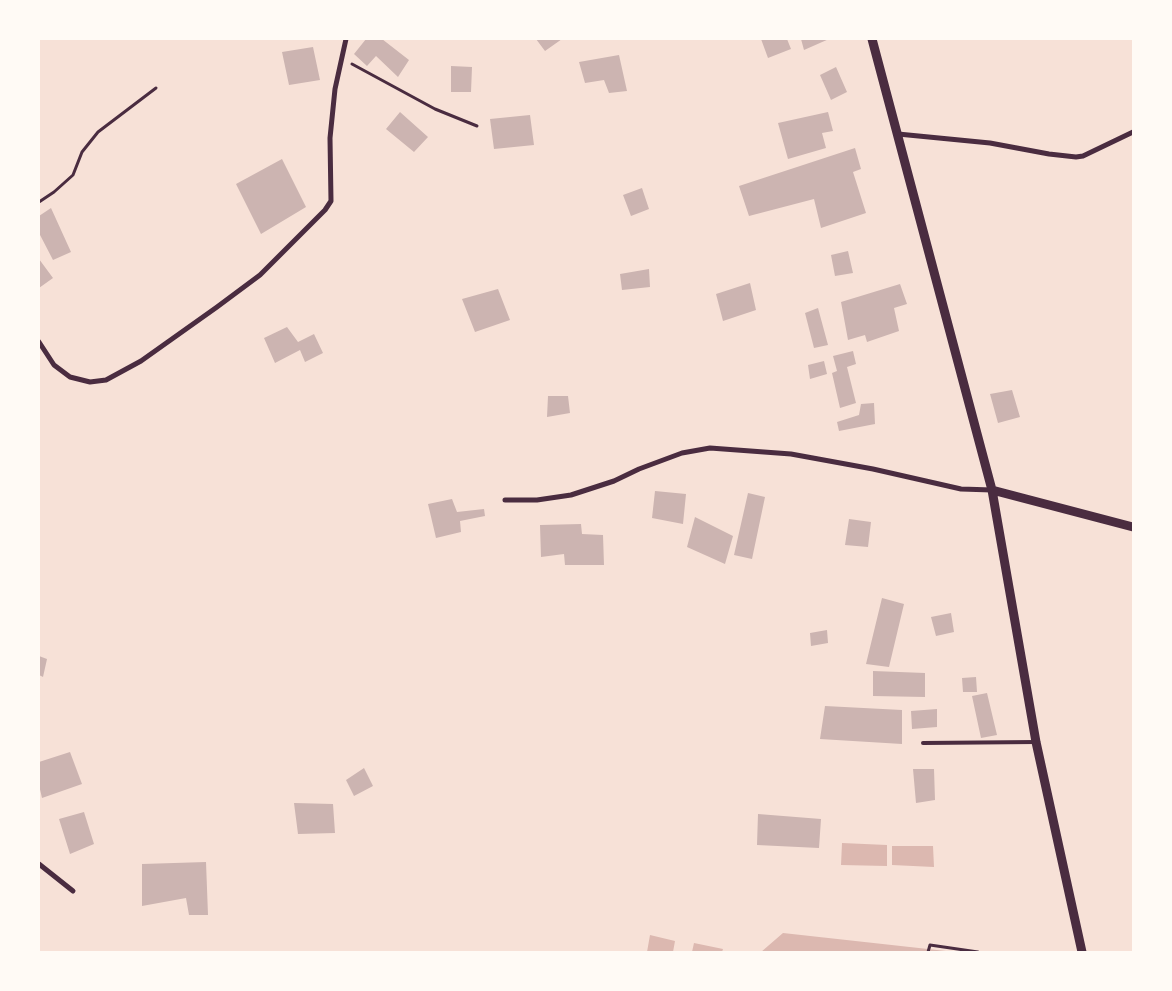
<!DOCTYPE html>
<html>
<head>
<meta charset="utf-8">
<style>
  body { margin:0 }
  #map { position:relative; width:1172px; height:991px; overflow:hidden; background:#f7e1d7; font-family:"Golos Text",sans-serif }
  canvas { display:block }
  .frame { position:absolute; inset:0; border:40px solid #fffaf5; pointer-events:none }
</style>
</head>
<body>
<div id="map">
<canvas width="1172" height="991"></canvas>
<div class="frame"></div>
</div>
<script>
const context = document.querySelector('canvas').getContext('2d');
context.lineJoin = 'round';
function fill(path, color) {
  context.fillStyle = color;
  context.fill(path, 'evenodd');
}
function toPath(rows) {
  const path = new Path2D();
  for (const r of rows) {
    path.moveTo(r[0], r[1]);
    for (let i = 2; i < r.length; i += 2) path.lineTo(r[i], r[i + 1]);
  }
  return path;
}
function strokePath(path, color, width, dash) {
  context.strokeStyle = color;
  context.lineWidth = width;
  context.lineCap = dash ? 'butt' : 'round';
  context.setLineDash(dash || []);
  context.stroke(path);
}
fill(toPath([
  [842,843,887,845,887,866,841,865],
  [892,846,933,846,934,867,892,865],
  [783,933,955,952,761,952],
  [650,935,675,941,673,952,647,952],
  [694,943,723,949,722,952,692,952]
]), '#dcb8b0');
fill(toPath([
  [366,39,382,39,409,60,398,77,376,56,367,66,354,54],
  [536,39,562,39,545,51],
  [761,39,787,39,791,49,768,58],
  [801,39,829,39,804,50],
  [313,47,320,80,289,85,282,52],
  [619,55,627,91,609,93,604,80,585,83,579,62],
  [451,66,472,67,471,92,451,92],
  [836,67,847,92,831,100,820,75],
  [400,112,428,137,414,152,386,129],
  [828,112,833,131,822,133,826,148,788,159,778,123],
  [530,115,534,145,494,149,490,119],
  [855,148,861,169,853,172,866,213,821,228,814,199,749,216,739,186],
  [282,159,306,207,261,234,236,184],
  [642,188,649,209,631,216,623,195],
  [51,208,71,252,53,260,39,233,39,216],
  [848,251,853,273,835,276,831,255],
  [39,259,53,278,39,288],
  [649,269,650,287,622,290,620,274],
  [750,283,756,310,723,321,716,294],
  [900,284,907,304,894,308,899,331,867,342,865,335,848,340,841,302],
  [498,289,510,320,475,332,462,299],
  [818,308,828,345,814,348,805,313],
  [287,327,298,342,314,334,323,353,305,362,300,350,275,363,264,338],
  [853,351,856,364,847,367,856,403,840,408,832,373,837,371,833,356],
  [824,361,827,374,810,379,808,365],
  [1012,390,1020,417,998,423,990,394],
  [548,396,568,396,570,413,547,417],
  [874,403,875,424,839,431,837,422,859,415,861,404],
  [655,491,686,494,683,524,652,518],
  [748,493,765,497,752,559,734,555],
  [452,499,457,512,484,509,485,516,460,521,461,532,436,538,428,504],
  [695,517,733,536,725,564,687,547],
  [849,519,871,522,868,547,845,545],
  [581,524,582,534,603,535,604,565,565,565,564,554,541,557,540,525],
  [882,598,904,604,889,667,866,664],
  [951,613,954,632,936,636,931,617],
  [827,630,828,643,811,646,810,633],
  [39,656,47,659,43,677,39,675],
  [873,671,925,673,925,697,873,696],
  [976,677,977,692,963,692,962,678],
  [987,693,997,735,981,738,972,696],
  [825,706,902,710,902,744,820,739],
  [937,709,937,727,912,729,911,711],
  [70,752,82,784,42,798,39,785,39,762],
  [364,768,373,786,354,796,346,780],
  [913,769,934,769,935,800,916,803],
  [294,803,333,804,335,833,298,834],
  [84,812,94,844,70,854,59,819],
  [758,814,821,819,819,848,757,845],
  [206,862,208,915,189,915,186,898,142,906,142,864]
]), '#ccb4b1');
strokePath(toPath([
  [352,64,435,109,477,126],
  [39,202,54,192,73,175,82,152,98,132,156,88],
  [928,952,930,945,978,952]
]), '#4a2c40', 3);
strokePath(toPath([
  [923,743,1036,742]
]), '#4a2c40', 4);
strokePath(toPath([
  [898,134,990,143,1049,154,1076,157,1083,156,1133,132],
  [39,342,54,365,70,377,90,382,106,380,141,361,217,307,260,275,325,210,331,201,330,138,335,89,346,39],
  [505,500,537,500,571,495,614,481,639,469,682,453,710,448,791,454,873,469,961,489,992,490],
  [39,864,73,891]
]), '#4a2c40', 5);
strokePath(toPath([
  [872,39,992,490,1036,742,1082,952],
  [992,490,1133,527]
]), '#4a2c40', 9);
</script>
</body>
</html>
